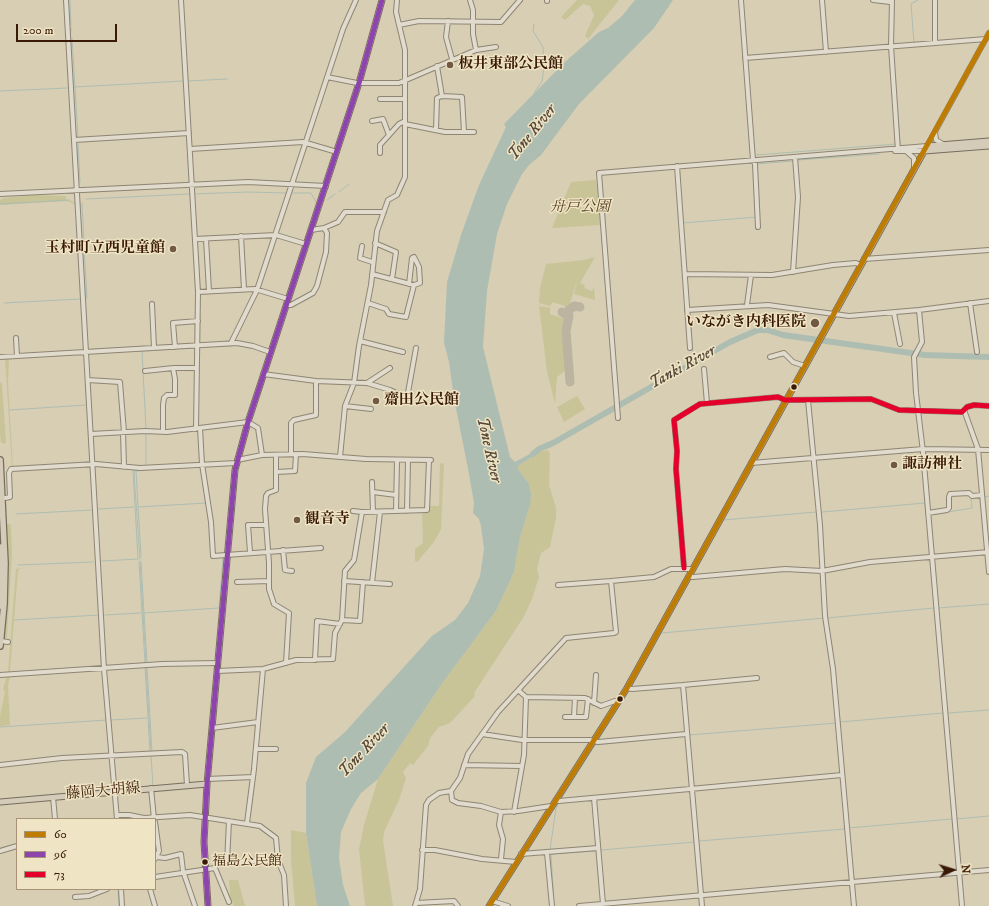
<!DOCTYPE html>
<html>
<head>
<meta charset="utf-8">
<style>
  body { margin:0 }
  #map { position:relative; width:989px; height:906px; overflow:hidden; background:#d7ceb3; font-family:"IM FELL DW Pica",serif }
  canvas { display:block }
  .legend { position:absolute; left:16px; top:818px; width:140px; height:72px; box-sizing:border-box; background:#efe4c4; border:1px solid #a79378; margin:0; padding:5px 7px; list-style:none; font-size:12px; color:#3a1a07 }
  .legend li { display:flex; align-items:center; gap:8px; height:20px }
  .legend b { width:20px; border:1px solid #a79378 }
  .north { position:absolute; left:933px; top:850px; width:40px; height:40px; -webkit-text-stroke:3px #efe4c4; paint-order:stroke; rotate:86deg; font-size:11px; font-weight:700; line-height:16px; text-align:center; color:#3a1a07 }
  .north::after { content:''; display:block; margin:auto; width:14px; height:18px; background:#3a1a07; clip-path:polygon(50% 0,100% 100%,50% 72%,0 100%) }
  .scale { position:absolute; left:16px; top:24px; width:101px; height:18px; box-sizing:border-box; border:2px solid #3a1a07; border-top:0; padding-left:5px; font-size:12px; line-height:14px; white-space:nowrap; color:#3a1a07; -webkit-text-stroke:3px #efe4c4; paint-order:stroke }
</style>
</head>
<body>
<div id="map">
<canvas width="989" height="906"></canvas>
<ul class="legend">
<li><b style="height:5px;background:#be7c02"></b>60</li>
<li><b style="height:5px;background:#8e44ad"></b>96</li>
<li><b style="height:5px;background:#e4002b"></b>73</li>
</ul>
<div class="north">N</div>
<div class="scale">200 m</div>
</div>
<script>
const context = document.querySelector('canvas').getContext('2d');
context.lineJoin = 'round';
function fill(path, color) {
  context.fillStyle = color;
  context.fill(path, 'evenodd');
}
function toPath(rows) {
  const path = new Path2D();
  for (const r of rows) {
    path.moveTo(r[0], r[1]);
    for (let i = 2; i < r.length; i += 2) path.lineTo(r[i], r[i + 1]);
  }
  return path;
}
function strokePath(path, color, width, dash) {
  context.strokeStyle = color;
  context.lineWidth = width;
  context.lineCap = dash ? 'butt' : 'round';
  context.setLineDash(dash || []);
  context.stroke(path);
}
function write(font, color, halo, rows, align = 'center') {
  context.font = font + ' "IM FELL DW Pica","Noto Serif JP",serif';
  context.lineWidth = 3;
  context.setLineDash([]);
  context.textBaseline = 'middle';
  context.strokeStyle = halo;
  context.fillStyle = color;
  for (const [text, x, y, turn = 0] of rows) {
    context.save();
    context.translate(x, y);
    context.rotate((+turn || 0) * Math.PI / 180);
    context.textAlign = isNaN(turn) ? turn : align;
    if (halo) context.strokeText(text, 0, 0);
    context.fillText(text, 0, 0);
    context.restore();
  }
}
fill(toPath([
  [577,0,619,0,588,39,585,36,594,15,590,6,583,4,565,20,561,17],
  [596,180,600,225,552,228,571,182],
  [32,195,66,196,66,199,74,202,74,204,68,201,0,205,0,200,3,198],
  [595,257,580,283,585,285,584,288,592,291,594,287,595,300,574,294,578,278,568,309,565,309,565,306,553,302,550,306,539,303,540,288,546,264,584,260],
  [539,306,550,308,550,314,562,318,563,315,566,317,562,327,566,370,557,377,555,404,547,371],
  [5,358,12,359,9,360,8,383,13,466,20,467,12,466],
  [0,382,2,384,6,442,4,444,1,442,0,433],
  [577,396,585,409,564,422,557,407],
  [548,450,550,454,549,485,556,508,556,517,550,547,541,553,537,569,539,577,532,599,523,618,474,693,475,696,450,723,439,727,430,738,428,746,413,765,410,763,403,772,406,778,399,800,384,832,383,841,393,906,365,906,359,849,364,825,378,779,443,682,496,611,514,572,520,537,530,505,529,484,518,469,518,466,539,452],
  [440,463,444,464,441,529,434,542,417,562,415,561,415,549,423,543,422,512,429,512,429,506,439,506],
  [7,524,10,524,11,527,12,553,7,637,5,639,3,638,7,572],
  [22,568,18,570,10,672,8,672,16,569],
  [7,676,10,676,8,686,10,725,0,726,0,716,5,692,3,689],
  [291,830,306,833,317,906,295,906,291,860],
  [229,880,238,880,245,906,234,906,229,894,230,893]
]), '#c8c498');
fill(toPath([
  [635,0,673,0,654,28,579,104,541,155,529,165,522,174,507,204,497,234,487,291,483,347,510,457,515,462,539,449,539,452,518,466,518,469,529,484,531,495,530,505,520,537,514,572,496,611,443,682,378,779,361,793,351,809,341,832,339,858,343,885,350,906,317,906,306,833,306,783,316,757,344,733,432,636,455,620,468,603,480,576,484,549,481,526,479,519,473,513,474,503,469,474,454,398,449,362,444,343,447,282,461,235,479,185,506,127,504,124,565,62,599,32,608,28,622,16]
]), '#aebdb2');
strokePath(toPath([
  [70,0,71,25],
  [348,23,358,0],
  [71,28,71,32],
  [72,38,78,137],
  [914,43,911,4,918,0],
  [188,81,227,79],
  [75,87,183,81],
  [0,91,68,88],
  [534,93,542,81,544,68,543,47,533,31,534,24],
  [897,102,900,144],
  [78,143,80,182],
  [757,155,896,144],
  [798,160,879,154],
  [757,164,793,161],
  [758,181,759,202],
  [339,192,349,184],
  [293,193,311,193,316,202],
  [193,194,248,192,286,193],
  [86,199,190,194],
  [327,200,335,194],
  [82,203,84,244],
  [0,204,69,200],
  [683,223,757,217],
  [84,299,87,298,84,248],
  [4,303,81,299],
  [248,312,258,293],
  [690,320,693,354,691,365],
  [222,346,232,346],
  [202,347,217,346],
  [10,410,86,405],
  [146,429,142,351,195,348],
  [146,466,146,433],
  [133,470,138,559],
  [139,470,135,470,134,474,140,559],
  [985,497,989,496],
  [138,507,206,503],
  [99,509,134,507],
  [822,512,925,503,926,515],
  [16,514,92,510],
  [930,515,972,508,971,498,974,498],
  [141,557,136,471,147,470],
  [102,561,138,559],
  [140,561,146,663],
  [139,562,145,663],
  [141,562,147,663],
  [18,565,93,562],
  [693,574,723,520,816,512],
  [938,608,989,604],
  [144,613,219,608,223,558],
  [105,615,141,613],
  [827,618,934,608],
  [15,620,99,615],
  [662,633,824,618],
  [145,666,150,752],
  [147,667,152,752],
  [146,668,151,751],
  [631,687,689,581],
  [948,713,989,710],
  [111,720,147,718],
  [840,722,943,713],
  [0,727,107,720],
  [689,735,837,723],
  [598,740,629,691],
  [151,755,153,786],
  [153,791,156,814],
  [561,799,595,745,646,740],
  [956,819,989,816],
  [848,828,952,819],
  [699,841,845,829],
  [550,850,556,808,559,803],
  [601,850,695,842],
  [118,889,119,906],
  [554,905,551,854,596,851]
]), '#aebdb2', 1);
strokePath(toPath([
  [533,454,539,449,553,443,730,342,758,330,767,330,783,335,925,355,989,357]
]), '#aebdb2', 6);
strokePath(toPath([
  [562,312,569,316,566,331,570,382],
  [566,313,574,306,580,307]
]), '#bcb4a0', 9);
const minor = toPath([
  [66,0,104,669,117,819],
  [181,0,198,292,196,429],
  [470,0,473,10,473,34,476,50],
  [741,0,753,160,755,164,758,227],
  [822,0,826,52],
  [873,0,890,2],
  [892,0,891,46,898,151],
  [935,0,935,43],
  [547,1,547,0],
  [448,21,446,37,452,59],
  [399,25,419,21,501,22,520,0],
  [745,58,986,39],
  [437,66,442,96],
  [327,77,357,83,399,83,476,50,496,47],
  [380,99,405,99],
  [372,121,383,119,389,135],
  [405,124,445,132,474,132],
  [436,130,437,98,442,96,462,97,464,132],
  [935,132,936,140,943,144],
  [74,140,189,133],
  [190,149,303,142,337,152],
  [895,151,924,151],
  [907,152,914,158,914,167],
  [380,153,380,145,399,124,405,121],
  [677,166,690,348],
  [0,194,248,182,326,186],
  [311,230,324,228,338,222,345,212,384,212],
  [241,236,244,289],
  [195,239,276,235,306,244],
  [206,239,209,291],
  [375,243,396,252,392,279],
  [362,246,360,258,372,262],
  [864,259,989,250],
  [793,272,798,197,795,157],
  [685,274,772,275,833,265,856,263,860,265],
  [409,284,412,258,414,257,419,267,420,283,414,285],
  [198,292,255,289,288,299],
  [368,303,386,309,389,314,406,317,414,285,372,274],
  [970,303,977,352],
  [152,304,154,348],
  [286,305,291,305,313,293,317,286,326,252,327,233,324,228],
  [747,305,751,275],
  [687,310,768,305,849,316,919,310,989,301],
  [919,310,922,342,914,357,916,393,923,452,962,906],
  [894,313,900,344],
  [16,338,17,356],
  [360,341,403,352],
  [231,343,257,290,343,29,356,0],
  [175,347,173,323,198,321],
  [0,357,237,343,253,346,270,352],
  [770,357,784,353,793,362,805,366],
  [704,369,707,403],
  [145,371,173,368,197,368],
  [263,374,316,381,367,383,390,390,407,398,416,348],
  [88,380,120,382,124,432],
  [367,383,390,368],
  [808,400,820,525,825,616,833,669,854,906],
  [345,406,371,409],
  [964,410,978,449,989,572],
  [618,418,599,173,927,146,989,33],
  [200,428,202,464,211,522,213,556,321,548],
  [163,431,163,405,164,398,167,395,175,395,175,379,173,368],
  [123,432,124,467],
  [91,434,145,431,167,432,248,422,258,428,262,455],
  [291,454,291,423,294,420,316,415,316,381],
  [276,455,276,490,268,493,266,496,265,509,269,563,269,589,274,604,289,613,286,663],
  [340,457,345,406,354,383,359,346,371,285,377,231,388,200,397,195,405,177,405,50,396,12,397,0],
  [237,460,262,455,303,454,366,459,431,460],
  [751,463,923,449,989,450],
  [276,472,295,471,296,454],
  [372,482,373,512],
  [373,492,396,495],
  [0,499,10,497,9,473,11,469,96,464,140,468,236,463],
  [353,511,362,512],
  [396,511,397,460],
  [407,511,408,460],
  [928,513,947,510,949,508,949,497,950,494,969,493,972,496,982,495],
  [283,550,285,570,292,571],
  [250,552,248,525,265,525],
  [684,568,676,469,677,451,674,420,700,404,778,397,785,400,871,399,899,410,962,412,967,407,974,405,989,406],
  [689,576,693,577,785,569,822,571,870,562,989,552],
  [344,581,390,584],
  [237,582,269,581],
  [372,583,380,512],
  [558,585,611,581],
  [342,620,360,621,363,582],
  [1,641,8,642],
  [315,660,317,621,340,624],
  [217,671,263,669,296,660,333,659,335,633,342,620,345,571,354,560,362,512,427,510,429,460],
  [0,675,162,664,217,663],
  [683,685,757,678],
  [627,688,632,689,683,685,702,906],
  [519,691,526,697,585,698,601,706,615,701,618,702],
  [594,703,596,675],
  [565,717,586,717,588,699],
  [574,717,575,698],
  [212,728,258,722],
  [482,734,522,740,590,740,598,742,686,734],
  [256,749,276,749],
  [0,765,62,758,182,752,185,754,187,785],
  [464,765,522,766],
  [207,779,253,777],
  [151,788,154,819],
  [53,797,55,819],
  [594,798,603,904],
  [556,800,559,801,842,775],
  [551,806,518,811,501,812,481,806,458,803,452,800,451,791,460,778,468,754,498,712,566,638,614,633,616,632,611,581,654,577,671,569,692,569],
  [514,812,524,755,526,697],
  [117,815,129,815,144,818,190,815,260,826,276,838,278,860,284,875,286,906],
  [229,821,227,863,278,860],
  [155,822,159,851,155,859],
  [247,823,254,769,263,669],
  [422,850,435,850,482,859,516,862],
  [0,851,17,846],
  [547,853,552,906],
  [521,854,598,848],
  [157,857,165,858,181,854,183,871,195,906],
  [501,859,503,839,499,825,501,812],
  [155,877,215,868,229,902],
  [121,889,122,906],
  [150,889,155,906],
  [75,897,89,896,107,889],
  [492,901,508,906],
  [416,903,454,901,458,906],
  [415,906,420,889,426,805,429,800,439,793,451,791],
  [579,906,989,870]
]);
const major = toPath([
  [924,151,989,146],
  [0,802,207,784],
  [208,906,204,842,207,784,235,470,248,422,359,83,382,0],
  [489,906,627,688,927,146,989,141]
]);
const highway = toPath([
  [0,460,5,563,4,604,0,646],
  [0,547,0,606]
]);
strokePath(minor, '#8e8574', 6);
strokePath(major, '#776d5e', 7);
strokePath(highway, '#776d5e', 8);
strokePath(minor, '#e0dbcd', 4);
strokePath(major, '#d4cbb9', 5);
strokePath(highway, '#d4cbb9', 5.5);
strokePath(toPath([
  [489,906,627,688,989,33]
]), '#be7c02', 5);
strokePath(toPath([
  [208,906,204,842,207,784,235,470,248,422,359,83,382,0]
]), '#8e44ad', 5);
strokePath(toPath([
  [684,568,676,469,677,451,674,420,700,404,778,397,785,400,871,399,899,410,962,412,967,407,974,405,989,406]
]), '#e4002b', 5);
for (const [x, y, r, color] of [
  [450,65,4,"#715943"],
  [173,249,4,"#715943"],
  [815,323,5,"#715943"],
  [794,387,3.5,"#3a1a07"],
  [376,401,4,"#715943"],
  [894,465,4,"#715943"],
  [297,520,4,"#715943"],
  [620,699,3.5,"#3a1a07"],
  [205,862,3.5,"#3a1a07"]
]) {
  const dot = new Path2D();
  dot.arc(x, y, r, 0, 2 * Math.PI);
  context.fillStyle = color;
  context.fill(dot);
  strokePath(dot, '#efe4c4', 1.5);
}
write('14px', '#3a1a07', '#efe4c4', [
  ["福島公民館",212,862]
], 'left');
write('bold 15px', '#3a1a07', '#efe4c4', [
  ["板井東部公民館",458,65],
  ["玉村町立西児童館",165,249,"right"],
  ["いながき内科医院",806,323,"right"],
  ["齋田公民館",384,401],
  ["諏訪神社",902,465],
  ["観音寺",305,520]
], 'left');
write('italic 15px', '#5a4226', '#efe4c4', [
  ["舟戸公園",580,208]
]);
write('15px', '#3a1a07', '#efe4c4', [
  ["藤岡大胡線",103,792,-5]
]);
write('italic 16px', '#57493a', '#efe4c4', [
  ["Tone River",533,133,-51],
  ["Tanki River",683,368,-29],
  ["Tone River",488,450,77],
  ["Tone River",365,751,-47]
]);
</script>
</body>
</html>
